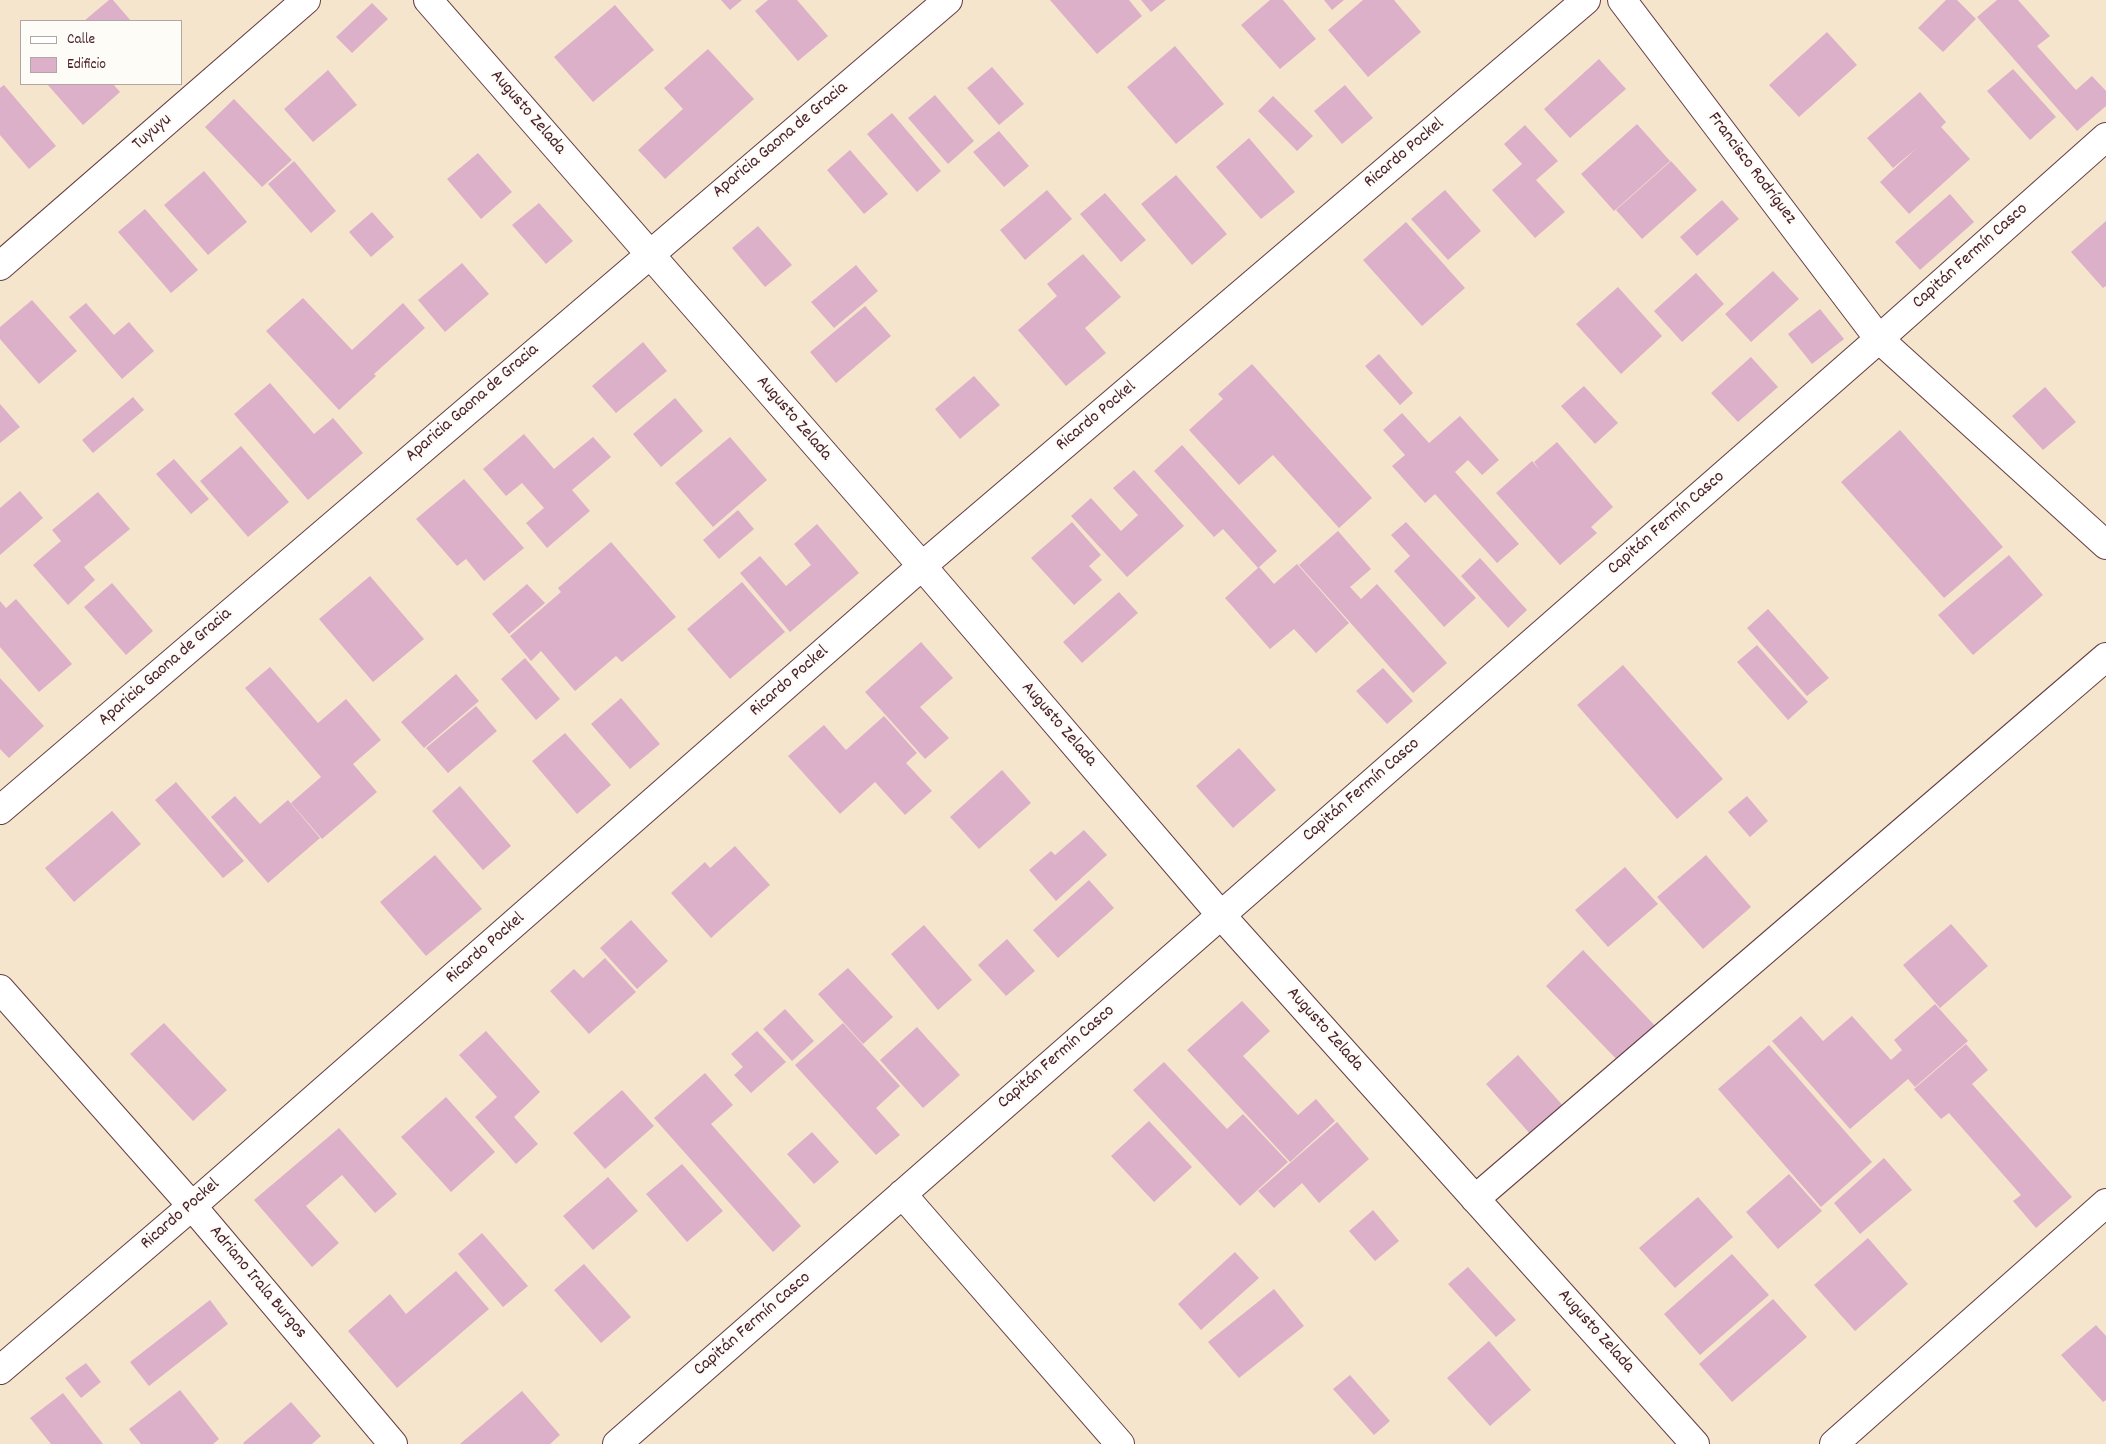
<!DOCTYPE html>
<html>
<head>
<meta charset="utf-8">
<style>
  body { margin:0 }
  #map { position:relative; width:2106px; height:1444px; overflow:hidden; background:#f4e5cc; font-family:Dekko,sans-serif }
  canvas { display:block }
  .legend { position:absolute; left:20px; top:20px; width:162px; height:65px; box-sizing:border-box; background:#fdfcf7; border:1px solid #b5a4a5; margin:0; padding:6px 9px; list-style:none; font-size:15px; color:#4a1f2b }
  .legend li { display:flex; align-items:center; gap:10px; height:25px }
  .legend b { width:25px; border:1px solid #b5a4a5 }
</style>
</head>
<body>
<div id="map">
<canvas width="2106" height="1444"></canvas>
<ul class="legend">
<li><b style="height:6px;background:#fff"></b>Calle</li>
<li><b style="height:14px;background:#ddb0ca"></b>Edificio</li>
</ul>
</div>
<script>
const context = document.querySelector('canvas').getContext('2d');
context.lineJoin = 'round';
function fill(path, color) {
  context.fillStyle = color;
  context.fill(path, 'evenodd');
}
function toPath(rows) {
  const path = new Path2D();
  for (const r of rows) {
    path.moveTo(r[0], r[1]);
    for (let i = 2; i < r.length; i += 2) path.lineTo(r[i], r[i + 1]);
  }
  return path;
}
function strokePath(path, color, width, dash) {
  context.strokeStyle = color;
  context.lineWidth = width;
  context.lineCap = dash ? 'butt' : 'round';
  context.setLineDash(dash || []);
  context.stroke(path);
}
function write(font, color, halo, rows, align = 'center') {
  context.font = font + ' Dekko,sans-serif';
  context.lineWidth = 5;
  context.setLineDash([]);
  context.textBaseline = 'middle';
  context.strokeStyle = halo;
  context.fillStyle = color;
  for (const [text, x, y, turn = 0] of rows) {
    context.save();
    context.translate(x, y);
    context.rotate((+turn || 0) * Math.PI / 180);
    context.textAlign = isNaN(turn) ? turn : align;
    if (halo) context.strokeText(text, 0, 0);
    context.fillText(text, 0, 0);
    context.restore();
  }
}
fill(toPath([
  [109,0,113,0,131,21,84,21],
  [721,0,742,0,730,10],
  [768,0,797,0,828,36,798,61,755,11],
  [1050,0,1129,0,1142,16,1097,54],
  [1141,0,1166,0,1151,12],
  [1270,0,1283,0,1316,39,1280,69,1241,25],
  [1324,0,1344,0,1332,10],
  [1363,0,1394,0,1421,32,1368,77,1328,30],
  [1946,0,1957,0,1976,19,1943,52,1918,28],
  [1997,0,2018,0,2050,36,2037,46,2076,90,2092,76,2106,91,2106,106,2077,131,1977,17],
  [372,3,388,19,352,53,336,37],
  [615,5,654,50,593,102,554,57],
  [1827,32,1857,65,1799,117,1769,85],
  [1175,46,1224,104,1176,144,1127,87],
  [708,49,754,99,665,179,638,150,683,109,664,88],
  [1599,59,1626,89,1570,138,1544,109],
  [992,67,1024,104,999,125,967,88],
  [2013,69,2056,117,2030,140,1987,91],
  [328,70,357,105,313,142,284,109],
  [47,84,113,84,120,92,83,125],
  [4,85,56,146,29,169,0,135,0,88],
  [1345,85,1373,118,1342,144,1314,111],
  [1920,92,1946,122,1941,127,1970,159,1909,214,1880,182,1917,148,1893,168,1867,138],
  [935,95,974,141,948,164,908,118],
  [1273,96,1313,136,1297,151,1258,111],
  [234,99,292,160,262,187,205,127],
  [892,113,941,171,917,192,867,134],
  [1637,124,1670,161,1614,211,1581,174],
  [1525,125,1558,161,1536,180,1565,212,1535,238,1492,190,1522,164,1504,144],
  [999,131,1029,166,1004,187,973,152],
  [1249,138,1295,192,1261,219,1216,167],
  [850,150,888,194,864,214,827,170],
  [478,153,512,192,481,219,447,179],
  [294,161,336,211,311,233,268,184],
  [1671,161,1697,190,1642,239,1616,210],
  [204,171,247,222,208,255,164,205],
  [1176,175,1227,234,1192,265,1141,204],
  [1047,190,1072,219,1025,260,1000,230],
  [1445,190,1481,231,1448,260,1411,219],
  [1105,193,1146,240,1121,262,1080,214],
  [1950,194,1974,222,1920,270,1895,242],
  [1722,200,1739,219,1697,256,1680,237],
  [539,203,573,241,546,264,512,225],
  [145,209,198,270,171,293,118,232],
  [372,212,394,237,371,257,349,232],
  [2106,221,2106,286,2103,288,2071,252],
  [1406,222,1465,288,1422,326,1363,260],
  [758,226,792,265,765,287,732,248],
  [1083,254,1121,297,1085,328,1106,353,1066,386,1018,330,1057,296,1047,284],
  [462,263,489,294,445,332,418,300],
  [856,265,878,291,834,328,811,302],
  [1773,271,1799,299,1751,342,1725,314],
  [1696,273,1724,304,1682,342,1654,311],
  [1618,287,1662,336,1621,374,1576,324],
  [303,298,352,350,403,303,425,328,374,374,376,376,339,410,266,331],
  [32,300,77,351,39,384,0,339,0,327],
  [86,303,114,335,129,322,154,351,122,379,69,317],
  [865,306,891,336,836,383,810,352],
  [1820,309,1844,339,1812,364,1788,334],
  [643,342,667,371,616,413,592,386],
  [1379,354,1413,393,1400,405,1365,366],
  [1751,357,1778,387,1738,422,1711,393],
  [1252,364,1372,498,1339,528,1273,455,1239,485,1189,430,1223,399,1218,394],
  [974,376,1000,405,960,439,935,409],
  [270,383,314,434,333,418,363,453,308,500,234,414],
  [1584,386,1618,423,1595,444,1561,406],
  [2045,387,2076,422,2043,450,2012,416],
  [133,397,144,410,93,453,82,440],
  [675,398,703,431,661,467,633,434],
  [0,404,20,427,0,443],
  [1402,413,1429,443,1460,416,1499,460,1482,475,1468,460,1455,472,1519,544,1497,563,1435,494,1425,503,1392,466,1405,455,1383,430],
  [1900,430,2003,547,1944,598,1841,482],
  [524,434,554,469,593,437,611,457,572,490,590,511,547,548,526,523,544,508,522,483,506,496,483,469],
  [730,437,767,480,713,527,675,483],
  [1557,442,1613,507,1591,527,1597,533,1560,565,1496,493,1532,461,1540,470,1534,462],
  [1182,445,1277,551,1258,568,1223,529,1214,537,1154,471],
  [241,446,289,502,248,537,200,481],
  [174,459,209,499,191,514,156,474],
  [1134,470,1184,526,1127,577,1071,516,1091,498,1121,531,1138,515,1113,488],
  [464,479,524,548,484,581,466,559,457,566,416,519],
  [20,491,43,518,0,555,0,508],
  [98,492,130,529,84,567,95,580,68,605,33,565,61,541,52,530],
  [738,510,754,529,719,559,703,540],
  [1072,522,1101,555,1089,566,1102,580,1074,605,1031,558],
  [1406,522,1476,598,1444,627,1394,571,1410,556,1391,535],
  [817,524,859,573,790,632,740,573,760,556,786,586,811,565,794,544],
  [1338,531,1371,569,1350,587,1361,599,1377,584,1447,663,1413,693,1299,565],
  [611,542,676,617,622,662,616,656,575,691,541,651,531,661,510,636,561,592,558,588],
  [2009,555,2043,595,1973,655,1938,615],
  [1480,558,1527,610,1508,628,1461,576],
  [1297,564,1349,623,1316,653,1294,629,1270,649,1225,598,1259,567,1274,584],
  [370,576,424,639,373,682,319,619],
  [742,582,785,632,730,679,687,629],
  [112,583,153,631,126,655,84,607],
  [527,584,545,603,509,634,492,614],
  [1119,592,1138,613,1082,663,1063,642],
  [16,599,72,664,39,692,0,647,0,601,6,608],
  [1768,609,1829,678,1807,696,1747,628],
  [921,642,953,678,920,707,949,738,925,759,865,692],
  [1757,645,1808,702,1788,720,1737,662],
  [525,658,560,699,536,720,501,679],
  [1623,665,1723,779,1677,819,1577,705],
  [270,667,318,723,346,699,381,740,353,764,377,792,322,839,291,803,321,777,245,688],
  [1383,668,1413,701,1387,724,1356,691],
  [456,674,479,701,424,748,401,722],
  [0,678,44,726,9,758,0,749],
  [621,698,660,744,630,769,591,724],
  [476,706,497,731,448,773,426,748],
  [884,716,917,753,906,763,932,791,905,815,875,782,840,814,788,756,824,725,846,750],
  [565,733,611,785,577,814,532,761],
  [1239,748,1276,790,1233,828,1196,786],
  [1002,770,1031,803,979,849,950,817],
  [176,782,244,861,223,878,155,800],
  [460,786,511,846,483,870,432,811],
  [235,796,260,824,288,800,320,838,268,883,211,817],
  [1747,796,1768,821,1750,837,1728,812],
  [112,811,141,844,74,902,45,868],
  [1084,830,1107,855,1056,901,1029,870,1051,851,1055,855],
  [735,846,770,885,711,938,671,893,705,862,710,868],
  [435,855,482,909,426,956,380,902],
  [1706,855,1751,907,1703,949,1657,897],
  [1625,867,1658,904,1608,947,1575,910],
  [1089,880,1114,908,1058,958,1033,930],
  [631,920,668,961,637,989,600,948],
  [1951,924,1988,966,1940,1008,1903,965],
  [924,925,972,980,938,1010,891,954],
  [1007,939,1035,971,1006,996,978,965],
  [1583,950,1661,1032,1624,1067,1546,986],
  [605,958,636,992,589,1034,550,991,574,969,583,978],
  [848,968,893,1017,863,1044,818,994],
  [1242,1001,1270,1031,1243,1056,1298,1115,1316,1099,1335,1121,1290,1162,1187,1050],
  [1935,1004,1968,1041,1915,1087,1908,1079,1850,1129,1772,1041,1801,1016,1823,1041,1852,1016,1891,1060,1902,1050,1894,1040],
  [785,1009,814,1041,792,1061,763,1029],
  [164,1023,227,1090,193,1121,130,1054],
  [843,1023,900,1086,876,1108,900,1135,876,1155,795,1065],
  [917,1027,960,1075,923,1108,880,1060],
  [486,1031,540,1092,514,1117,538,1144,516,1164,475,1117,497,1097,459,1055],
  [757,1031,786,1062,751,1093,734,1075,743,1067,731,1054],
  [1966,1044,1988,1070,1972,1084,2072,1197,2036,1228,2013,1201,2021,1195,1949,1113,1941,1119,1914,1089],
  [1769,1045,1872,1162,1821,1207,1718,1089],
  [1518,1055,1564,1107,1531,1135,1486,1084],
  [1164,1062,1227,1129,1243,1114,1288,1162,1240,1206,1133,1090],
  [705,1073,733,1105,711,1124,801,1226,773,1252,654,1118],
  [622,1090,654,1126,605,1169,573,1133],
  [446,1097,495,1152,451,1192,401,1137],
  [1149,1121,1192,1167,1154,1202,1111,1156],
  [1337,1122,1369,1159,1319,1203,1302,1183,1274,1208,1258,1191],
  [339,1128,397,1194,375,1213,342,1175,306,1206,339,1243,312,1267,254,1200],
  [812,1132,839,1162,814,1184,787,1154],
  [1884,1158,1912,1190,1860,1234,1834,1203],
  [682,1164,723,1211,687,1242,646,1194],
  [1789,1174,1822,1211,1778,1249,1746,1212],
  [608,1177,638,1211,593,1250,563,1216],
  [1698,1197,1733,1237,1675,1288,1639,1248],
  [1373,1210,1399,1241,1375,1261,1349,1231],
  [482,1233,528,1286,503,1307,458,1254],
  [1868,1238,1908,1284,1855,1331,1814,1285],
  [1235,1252,1259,1278,1201,1330,1178,1304],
  [1732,1254,1769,1295,1700,1355,1664,1314],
  [584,1264,631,1317,601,1343,554,1290],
  [1468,1267,1516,1320,1496,1337,1448,1284],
  [456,1271,489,1309,397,1388,348,1331,390,1294,406,1314],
  [1274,1289,1304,1326,1239,1378,1208,1342],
  [1773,1299,1807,1337,1732,1402,1699,1364],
  [210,1300,228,1324,149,1386,130,1362],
  [2096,1325,2106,1336,2106,1400,2103,1402,2061,1355],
  [1489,1341,1531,1390,1490,1426,1447,1378],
  [86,1363,101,1382,81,1398,65,1378],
  [1350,1375,1390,1421,1374,1435,1333,1389],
  [180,1390,219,1439,213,1444,141,1444,129,1429],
  [522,1391,560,1435,550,1444,460,1444],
  [63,1393,103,1444,51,1444,30,1418],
  [291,1402,321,1436,312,1444,244,1444,243,1443]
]), '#ddb0ca');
const minor = toPath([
  [428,0,922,566,1220,914,1695,1444],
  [1622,0,1879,339,2106,545],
  [0,266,306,0],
  [0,810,948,0],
  [0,989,192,1206,393,1444],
  [902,1194,1120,1444],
  [1475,1199,2106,657],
  [0,1370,192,1206,922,566,1586,0],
  [617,1444,1879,339,2106,137],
  [1834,1444,2106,1203]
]);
strokePath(minor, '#643d43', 30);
strokePath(minor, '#fff', 28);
write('18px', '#4a1f2b', '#fdfcf7', [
  ["Augusto Zelada",527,113,49],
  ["Tuyuyu",153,133,-41],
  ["Aparicia Gaona de Gracia",781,141,-40],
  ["Ricardo Pockel",1405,154,-40],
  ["Francisco Rodríguez",1751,169,53],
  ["Capitán Fermín Casco",1971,257,-42],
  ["Aparicia Gaona de Gracia",473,404,-41],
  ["Ricardo Pockel",1097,417,-40],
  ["Augusto Zelada",793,419,49],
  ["Capitán Fermín Casco",1667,524,-41],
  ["Aparicia Gaona de Gracia",166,668,-41],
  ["Ricardo Pockel",790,682,-41],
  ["Augusto Zelada",1058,725,49],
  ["Capitán Fermín Casco",1362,791,-41],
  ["Ricardo Pockel",486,949,-41],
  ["Augusto Zelada",1324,1030,48],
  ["Capitán Fermín Casco",1057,1058,-41],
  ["Ricardo Pockel",181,1215,-41],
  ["Adriano Irala Burgos",257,1283,50],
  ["Capitán Fermín Casco",753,1325,-41],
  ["Augusto Zelada",1595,1332,48]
]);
</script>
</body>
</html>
